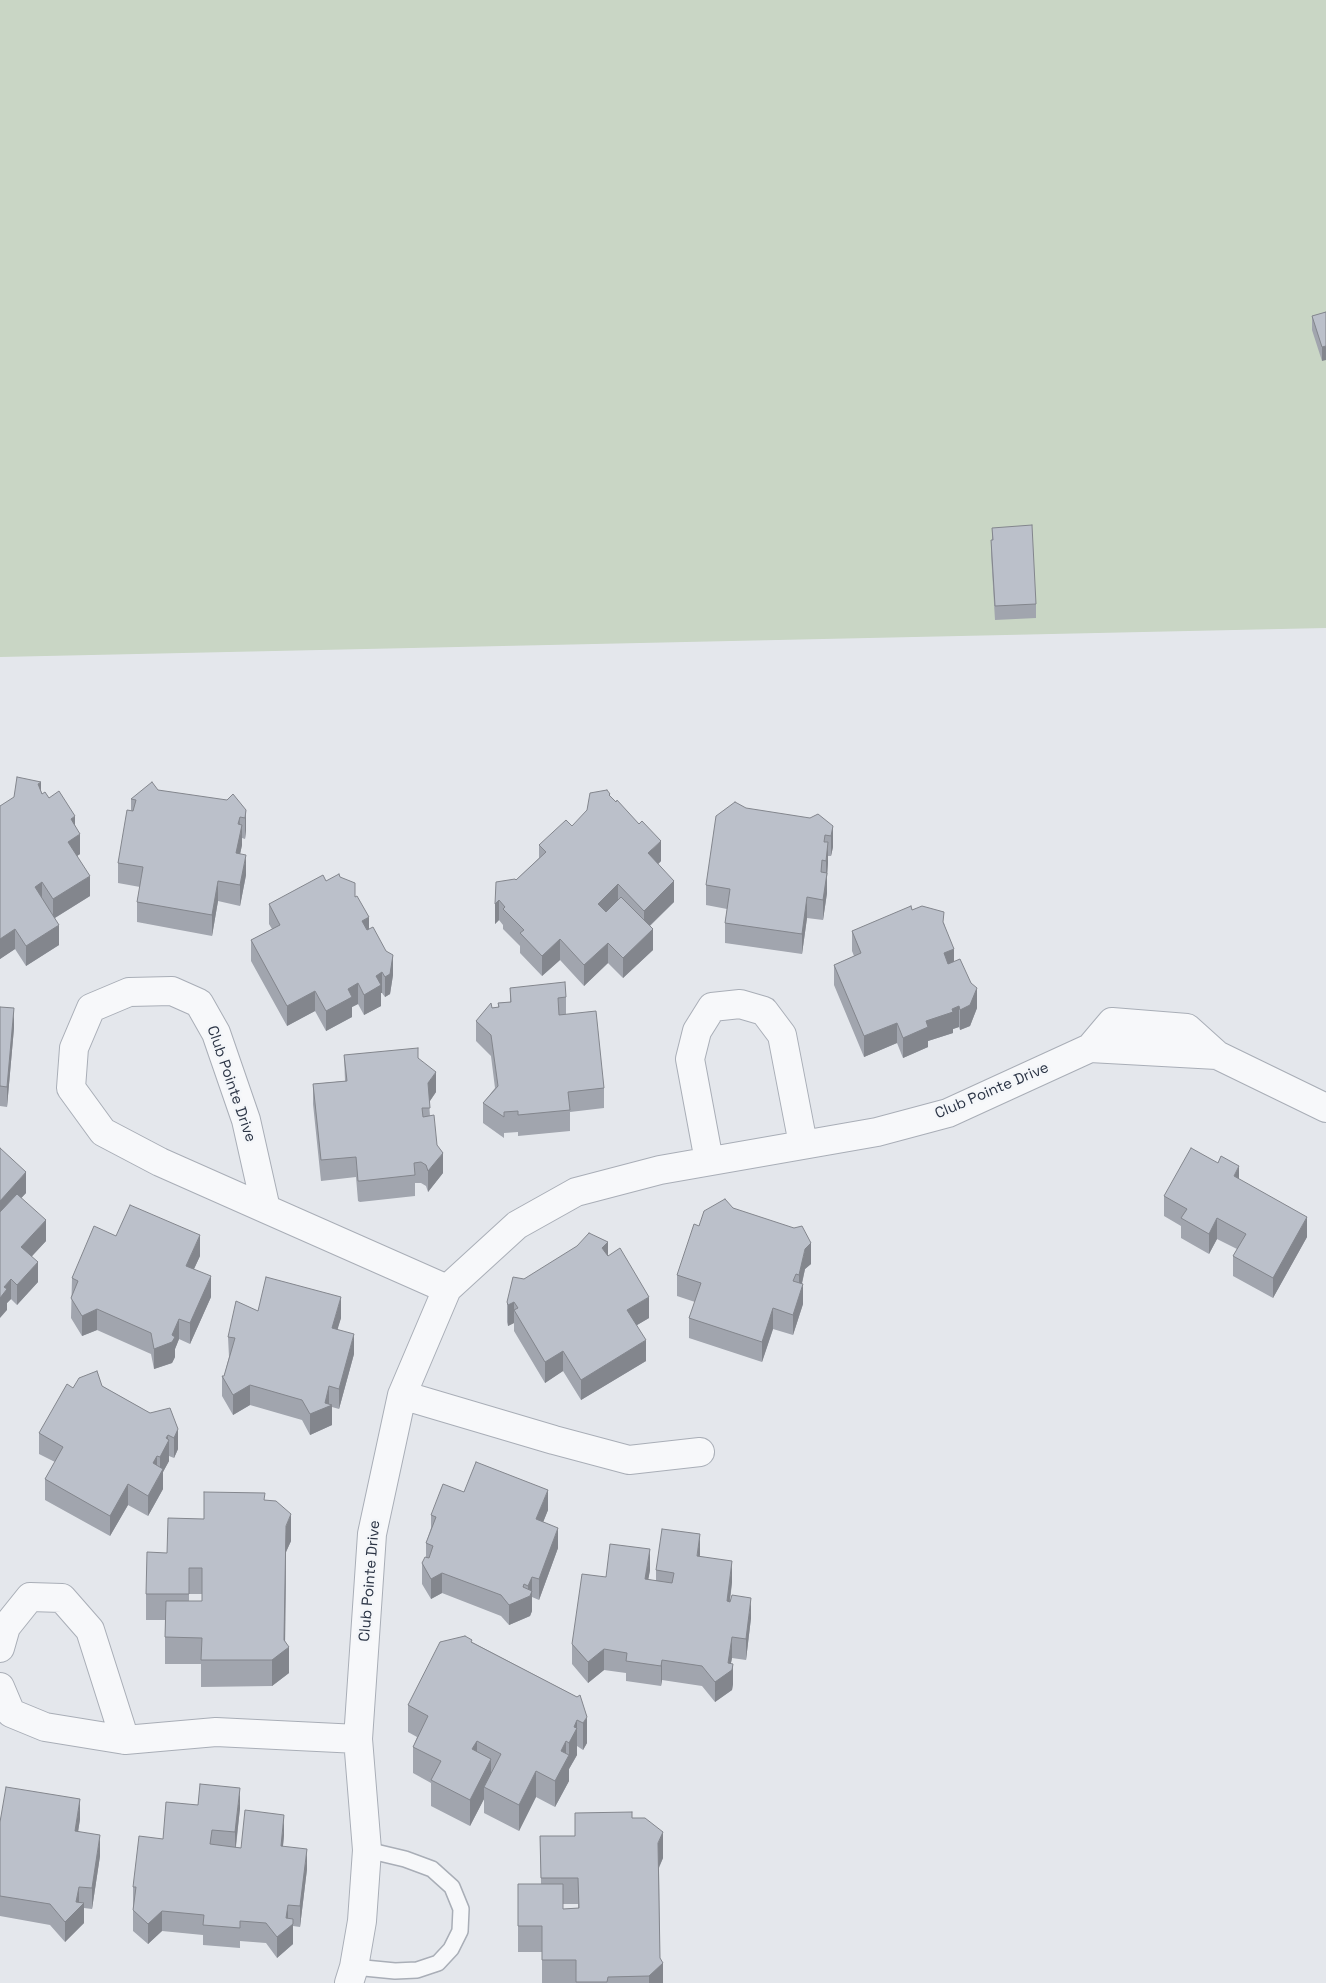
<!DOCTYPE html>
<html>
<head>
<meta charset="utf-8">
<style>
  body { margin:0 }
  canvas { display:block; background:#e4e7ec }
</style>
</head>
<body>
<canvas width="1326" height="1983"></canvas>
<script>
const context = document.querySelector('canvas').getContext('2d');
context.lineJoin = 'round';
function fill(path, color) {
  context.fillStyle = color;
  context.fill(path, 'evenodd');
}
function toPath(rows) {
  const path = new Path2D();
  for (const r of rows) {
    path.moveTo(r[0], r[1]);
    for (let i = 2; i < r.length; i += 2) path.lineTo(r[i], r[i + 1]);
  }
  return path;
}
function strokePath(path, color, width, dash) {
  context.strokeStyle = color;
  context.lineWidth = width;
  context.lineCap = dash ? 'butt' : 'round';
  context.setLineDash(dash || []);
  context.stroke(path);
}
function write(font, color, halo, rows, align = 'center') {
  context.font = font + ' "Space Grotesk",sans-serif';
  context.lineWidth = 5;
  context.setLineDash([]);
  context.textBaseline = 'middle';
  context.strokeStyle = halo;
  context.fillStyle = color;
  for (const [text, x, y, turn = 0] of rows) {
    context.save();
    context.translate(x, y);
    context.rotate((+turn || 0) * Math.PI / 180);
    context.textAlign = isNaN(turn) ? turn : align;
    if (halo) context.strokeText(text, 0, 0);
    context.fillText(text, 0, 0);
    context.restore();
  }
}
fill(toPath([
  [0,0,1326,0,1326,628,0,657]
]), '#c9d6c5');
const service = toPath([
  [354,1967,395,1971,417,1970,438,1963,451,1949,460,1931,461,1909,452,1887,432,1869,405,1859,367,1850]
]);
const minor = toPath([
  [1090,1048,1217,1055],
  [709,1161,690,1059,697,1031,712,1007,740,1004,764,1011,782,1035,803,1144],
  [266,1209,246,1120,216,1033,199,1003,172,991,129,992,91,1008,74,1048,71,1088,103,1132,160,1162,266,1209,447,1289],
  [402,1395,554,1440,629,1460,700,1452],
  [0,1648,6,1627,30,1597,62,1598,90,1630,125,1740],
  [0,1687,11,1713,45,1727,125,1740,216,1732,358,1739],
  [349,1983,354,1967,362,1921,367,1850,358,1739,372,1534,402,1395,447,1289,517,1225,576,1192,660,1170,877,1132,948,1113,1090,1048,1112,1022,1187,1028,1217,1055,1326,1108]
]);
strokePath(service, '#a9aeb7', 18);
strokePath(minor, '#a9aeb7', 30);
strokePath(service, '#f7f8fa', 15);
strokePath(minor, '#f7f8fa', 28);
fill(toPath([
  [1326,312,1322,361,1312,330,1312,316],
  [992,528,1036,604,1036,618,995,620,991,553,991,540,992,540],
  [158,790,246,810,246,830,245,839,242,838,242,845,240,854,246,875,240,906,218,901,212,936,137,922,137,902,140,887,118,883,118,863,131,811,131,799],
  [41,791,42,794,49,798,75,825,80,854,77,856,90,896,55,918,59,945,26,966,15,949,0,959,0,806],
  [610,796,661,861,658,864,674,902,650,926,653,950,623,978,608,963,584,986,560,960,542,976,520,953,520,946,503,929,503,925,499,920,495,924,495,904,516,880,539,858,539,845,572,826],
  [833,826,833,847,831,856,828,856,827,877,827,893,823,920,807,918,802,954,725,943,725,923,727,909,706,905,706,885],
  [326,881,355,897,369,929,393,975,390,994,385,997,382,993,381,993,381,1006,364,1015,358,1004,352,1007,352,1017,326,1031,315,1011,287,1026,251,961,251,940,272,929,269,924,269,904],
  [912,910,944,923,954,961,977,1008,970,1026,960,1030,959,1027,953,1029,953,1033,928,1041,928,1047,903,1058,897,1043,864,1057,834,985,834,965,854,956,852,951,852,931],
  [510,988,566,997,566,1014,604,1088,604,1108,570,1112,570,1131,518,1136,518,1132,504,1133,504,1138,483,1123,483,1103,495,1088,491,1056,476,1041,476,1021,492,1008,498,1007,498,1003,510,1002],
  [0,1007,14,1028,7,1107,0,1106],
  [344,1055,418,1058,436,1092,429,1102,430,1116,443,1173,428,1192,426,1186,421,1183,415,1183,415,1196,360,1202,358,1201,356,1177,321,1181,313,1104,313,1084,345,1081],
  [0,1148,26,1193,21,1198,46,1241,32,1256,38,1282,17,1305,11,1299,7,1303,7,1310],
  [1239,1179,1307,1237,1273,1298,1233,1276,1233,1256,1237,1249,1217,1239,1209,1254,1181,1238,1181,1226,1164,1216,1164,1196],
  [733,1208,811,1264,805,1269,802,1284,803,1304,793,1335,773,1329,762,1362,689,1338,689,1318,695,1302,677,1296,677,1275,699,1226],
  [116,1236,200,1256,194,1269,211,1297,190,1344,179,1339,175,1349,175,1357,172,1363,154,1369,151,1354,97,1330,82,1336,71,1318,72,1278],
  [608,1256,649,1318,637,1325,646,1361,581,1400,563,1371,545,1383,514,1331,514,1323,508,1326,507,1322,507,1302,524,1279],
  [258,1311,341,1318,337,1329,354,1354,339,1409,332,1407,332,1425,310,1435,302,1420,250,1405,233,1415,222,1396,222,1376,224,1376,229,1357,228,1337],
  [102,1386,178,1429,178,1449,174,1458,169,1456,169,1461,163,1472,163,1489,148,1516,128,1505,110,1536,45,1500,45,1479,55,1462,39,1454,39,1433,73,1388],
  [464,1492,548,1510,543,1522,558,1548,539,1600,532,1597,532,1611,530,1616,509,1625,501,1616,442,1593,431,1599,422,1584,422,1563,426,1557,426,1543,431,1528,431,1515],
  [265,1500,291,1541,286,1552,285,1641,289,1673,272,1686,201,1687,201,1664,165,1664,165,1620,146,1620,146,1594,167,1553],
  [189,1594,202,1594,202,1601,189,1601],
  [700,1557,732,1582,730,1602,751,1618,746,1660,732,1658,731,1663,733,1684,732,1690,715,1702,702,1686,662,1680,661,1686,626,1681,626,1673,604,1670,588,1683,572,1664,572,1644,606,1577,650,1570,648,1579,656,1581,656,1570],
  [472,1642,577,1697,580,1695,587,1743,583,1750,577,1746,577,1755,569,1769,569,1781,555,1807,536,1797,519,1831,484,1813,484,1799,470,1826,431,1806,431,1783,413,1773,413,1747,417,1737,408,1732,408,1705],
  [198,1805,240,1808,236,1847,241,1848,284,1835,283,1846,307,1869,300,1927,293,1926,293,1944,277,1958,266,1943,240,1941,240,1948,203,1945,203,1935,162,1931,148,1944,133,1931,133,1887,163,1839],
  [632,1818,663,1858,659,1868,660,1958,663,1983,542,1983,542,1952,518,1952,518,1884,541,1884,540,1836,575,1836],
  [563,1904,578,1904,578,1908,563,1909],
  [80,1819,78,1832,100,1856,92,1909,84,1908,84,1923,65,1942,50,1925,0,1916,0,1822]
]), '#a1a5ae');
fill(toPath([
  [1326,346,1326,360,1322,361,1322,347],
  [41,782,41,802,38,784],
  [246,810,246,830,245,839,245,818],
  [75,816,75,837,71,819],
  [240,817,240,836,242,825,242,845,236,873,236,853],
  [833,826,833,847,831,856,831,836],
  [80,834,80,854,68,862,68,842],
  [661,841,661,861,648,874,648,853],
  [828,842,828,863,827,877,827,893,823,920,823,900,826,877,826,861],
  [246,855,246,875,240,906,240,885],
  [90,876,90,896,53,919,53,899],
  [218,881,218,901,212,936,212,915],
  [674,881,674,902,644,931,644,911],
  [42,882,42,902,35,887],
  [618,884,618,904,598,924,598,904],
  [807,897,807,918,802,954,802,934],
  [499,900,499,920,495,924,495,904],
  [369,917,369,938,362,921],
  [59,925,59,945,26,966,26,946],
  [15,929,15,949,0,959,0,939],
  [653,929,653,950,623,978,623,958],
  [560,939,560,960,542,976,542,956],
  [608,943,608,963,584,986,584,965],
  [954,949,954,970,944,974,944,953],
  [393,955,393,975,390,994,385,997,385,977],
  [382,972,382,993,381,993,381,1006,364,1015,364,995,376,976],
  [358,983,358,1004,352,1007,352,1017,326,1031,326,1011,348,989],
  [977,988,977,1008,970,1026,960,1030,960,1010],
  [315,991,315,1011,287,1026,287,1006],
  [959,1006,959,1027,953,1029,953,1033,928,1041,928,1047,903,1058,903,1038,926,1021],
  [14,1008,14,1028,7,1107,7,1087],
  [897,1023,897,1043,864,1057,864,1036],
  [436,1072,436,1092,428,1104,428,1083],
  [443,1153,443,1173,428,1192,428,1171],
  [1239,1166,1239,1186,1234,1176],
  [26,1172,26,1193,0,1221,0,1201],
  [1307,1217,1307,1237,1273,1298,1273,1278],
  [1217,1218,1217,1239,1209,1254,1209,1234],
  [46,1220,46,1241,21,1268,21,1247],
  [200,1235,200,1256,186,1286,186,1266],
  [608,1242,608,1262,602,1248],
  [811,1243,811,1264,805,1269,799,1296,799,1275,805,1249],
  [38,1262,38,1282,17,1305,17,1285],
  [211,1276,211,1297,190,1344,190,1323],
  [11,1279,11,1299,7,1303,7,1310,0,1318,0,1298,4,1287],
  [803,1284,803,1304,793,1335,793,1315],
  [341,1297,341,1318,332,1348,332,1328],
  [649,1297,649,1318,627,1331,627,1310],
  [514,1302,514,1323,508,1326,508,1305],
  [773,1308,773,1329,762,1362,762,1342],
  [97,1309,97,1330,82,1336,82,1316],
  [179,1319,179,1339,175,1349,175,1357,172,1363,154,1369,154,1349,172,1335],
  [354,1334,354,1354,339,1409,339,1389],
  [646,1340,646,1361,581,1400,581,1380],
  [563,1351,563,1371,545,1383,545,1362],
  [250,1385,250,1405,233,1415,233,1395],
  [329,1386,329,1406,332,1405,332,1425,310,1435,310,1414,325,1403],
  [178,1429,178,1449,174,1458,174,1438],
  [168,1435,168,1442,169,1440,169,1461,163,1472,163,1489,148,1516,148,1496,160,1475,160,1457],
  [157,1456,157,1476,153,1463],
  [128,1484,128,1505,110,1536,110,1516],
  [548,1490,548,1510,536,1540,536,1519],
  [291,1514,291,1541,286,1552,285,1650,289,1647,289,1673,272,1686,272,1660,286,1526],
  [558,1528,558,1548,539,1600,539,1579],
  [700,1534,700,1555,697,1577,697,1556],
  [650,1549,650,1570,645,1599,645,1579],
  [732,1561,732,1582,727,1622,727,1601],
  [442,1573,442,1593,431,1599,431,1579],
  [532,1577,532,1611,530,1616,509,1625,509,1605,523,1587,524,1584,524,1598,528,1596,528,1586],
  [751,1598,751,1618,746,1660,746,1639],
  [732,1637,732,1658,729,1672,733,1664,733,1684,732,1690,715,1702,715,1682,728,1663],
  [604,1649,604,1670,588,1683,588,1662],
  [662,1660,662,1680,661,1686,661,1666],
  [587,1717,587,1743,583,1750,583,1723],
  [577,1720,577,1755,569,1769,569,1743,574,1727],
  [477,1741,477,1767,472,1749],
  [566,1741,566,1761,569,1755,569,1781,555,1807,555,1781,561,1751],
  [491,1759,491,1785,484,1787,484,1799,470,1826,470,1800],
  [536,1771,536,1797,519,1831,519,1805],
  [240,1788,240,1808,235,1853,235,1832],
  [80,1799,80,1819,75,1851,75,1831],
  [284,1815,284,1835,281,1866,281,1846],
  [663,1832,663,1858,658,1869,658,1843],
  [100,1835,100,1856,92,1909,92,1888],
  [307,1849,307,1869,300,1927,300,1906],
  [79,1887,79,1908,84,1903,84,1923,65,1942,65,1922,76,1902],
  [288,1905,288,1925,293,1919,293,1944,277,1958,277,1937,286,1918],
  [162,1911,162,1931,148,1944,148,1924],
  [663,1963,663,1983,649,1983,649,1976]
]), '#83868d');
const building = toPath([
  [1326,312,1326,346,1322,347,1312,316,1326,312],
  [1032,525,1036,604,995,606,991,540,993,540,992,528,1032,525],
  [17,777,41,782,38,784,42,794,45,792,49,798,59,791,75,816,71,819,80,834,68,842,90,876,53,899,42,882,35,887,59,925,26,946,15,929,0,939,0,806,14,797,17,777],
  [152,782,158,790,227,800,233,794,246,810,245,818,240,817,238,824,242,825,236,853,246,855,240,885,218,881,212,915,137,902,143,867,118,863,127,810,133,811,136,800,131,799,152,782],
  [607,790,610,794,609,795,616,802,617,800,639,824,642,821,661,841,648,853,674,881,644,911,618,884,598,904,606,912,621,897,653,929,623,958,608,943,584,965,560,939,542,956,520,933,524,930,503,909,505,907,499,900,495,904,496,882,515,879,516,880,546,852,539,845,566,820,572,826,587,810,590,793,607,790],
  [735,802,746,808,810,818,818,814,833,826,831,836,825,835,824,842,828,842,826,861,822,860,821,872,827,873,823,900,807,897,802,934,725,923,730,889,706,885,716,816,735,802],
  [339,874,340,877,355,883,355,897,357,896,369,917,362,921,367,930,373,927,386,951,393,955,390,974,385,977,382,972,376,976,381,985,364,995,358,983,348,989,352,997,326,1011,315,991,287,1006,251,940,280,925,269,904,323,875,326,881,339,874],
  [911,906,912,910,922,906,944,912,943,922,954,949,944,953,948,964,960,959,971,983,977,988,970,1005,960,1010,959,1006,952,1009,953,1012,926,1021,928,1027,903,1038,897,1023,864,1036,834,965,861,953,852,931,911,906],
  [565,982,566,997,558,998,559,1015,596,1011,604,1088,568,1092,570,1110,518,1115,518,1111,504,1112,504,1117,483,1103,498,1086,491,1035,476,1021,491,1003,492,1008,499,1007,498,1003,511,1002,510,988,565,982],
  [0,1007,14,1008,7,1087,0,1086,0,1007],
  [418,1048,418,1058,436,1072,428,1083,430,1108,422,1108,423,1117,434,1115,437,1145,443,1153,428,1171,426,1165,421,1162,414,1163,415,1175,360,1181,358,1181,356,1157,321,1160,313,1084,347,1081,344,1055,418,1048],
  [0,1148,26,1172,0,1201,0,1148],
  [1191,1148,1218,1163,1221,1156,1239,1166,1234,1176,1307,1217,1273,1278,1233,1256,1246,1234,1217,1218,1209,1234,1181,1218,1187,1209,1164,1196,1191,1148],
  [17,1194,46,1220,21,1247,38,1262,17,1285,11,1279,4,1287,7,1289,0,1298,0,1212,17,1194],
  [725,1199,733,1208,794,1228,802,1226,811,1243,805,1249,799,1275,796,1274,793,1281,803,1284,793,1315,773,1308,762,1342,689,1318,701,1283,677,1275,694,1224,699,1226,704,1211,725,1199],
  [130,1205,200,1235,186,1266,211,1276,190,1323,179,1319,172,1335,175,1337,172,1342,154,1349,151,1333,97,1309,82,1316,71,1298,78,1281,72,1278,94,1226,116,1236,130,1205],
  [589,1233,608,1242,602,1248,608,1256,620,1248,649,1297,627,1310,646,1340,581,1380,563,1351,545,1362,514,1310,518,1308,514,1302,508,1305,507,1302,513,1277,524,1279,577,1246,589,1233],
  [266,1277,341,1297,332,1328,354,1334,339,1389,329,1386,325,1403,332,1405,310,1414,302,1400,250,1385,233,1395,222,1376,224,1376,235,1338,228,1337,236,1301,258,1311,266,1277],
  [97,1371,102,1386,150,1413,170,1408,178,1429,174,1438,168,1435,166,1438,169,1440,160,1457,157,1456,153,1463,163,1469,148,1496,128,1484,110,1516,45,1479,63,1447,39,1433,67,1384,73,1388,79,1378,97,1371],
  [476,1462,548,1490,536,1519,558,1528,539,1579,532,1577,528,1586,524,1584,523,1587,532,1591,530,1596,509,1605,501,1595,442,1573,431,1579,422,1563,425,1557,429,1558,433,1546,426,1543,436,1517,431,1515,443,1484,464,1492,476,1462],
  [204,1492,265,1493,264,1500,276,1501,291,1514,286,1526,284,1640,289,1647,272,1660,201,1660,202,1638,165,1637,166,1601,202,1601,202,1568,189,1568,189,1594,146,1594,147,1552,167,1553,168,1518,204,1519,204,1492],
  [662,1529,700,1534,697,1556,732,1561,727,1601,730,1602,732,1595,751,1598,746,1639,732,1637,728,1663,733,1664,732,1670,715,1682,702,1666,662,1660,661,1666,626,1661,627,1653,604,1649,588,1662,572,1644,582,1574,606,1577,610,1544,650,1549,645,1579,672,1583,674,1573,656,1570,662,1529],
  [465,1636,472,1640,471,1642,577,1697,580,1695,587,1717,583,1723,577,1720,574,1727,577,1728,569,1743,566,1741,561,1751,569,1755,555,1781,536,1771,519,1805,484,1787,501,1754,477,1741,472,1749,491,1759,470,1800,431,1780,441,1761,413,1747,428,1716,408,1705,440,1642,465,1636],
  [200,1784,240,1788,235,1832,212,1830,210,1844,241,1848,245,1810,284,1815,281,1846,307,1849,300,1906,288,1905,286,1918,293,1919,293,1924,277,1937,266,1923,240,1921,240,1928,203,1925,204,1915,162,1911,148,1924,133,1910,136,1887,133,1887,139,1836,163,1839,166,1802,198,1805,200,1784],
  [6,1787,80,1799,75,1831,100,1835,92,1888,79,1887,76,1902,84,1903,65,1922,50,1904,0,1896,0,1822,6,1787],
  [632,1812,632,1818,645,1818,663,1832,658,1843,660,1958,663,1963,649,1976,608,1977,607,1982,576,1982,576,1960,542,1960,542,1926,518,1926,518,1884,563,1884,563,1909,579,1908,578,1878,541,1878,540,1836,575,1836,575,1813,632,1812]
]);
fill(building, '#bbc0ca');
strokePath(building, '#83868d', 1);
write('15px', '#2b3445', '#f4f6f9', [
  ["Club Pointe Drive",231,1084,71],
  ["Club Pointe Drive",992,1091,-23],
  ["Club Pointe Drive",370,1581,-85]
]);
</script>
</body>
</html>
